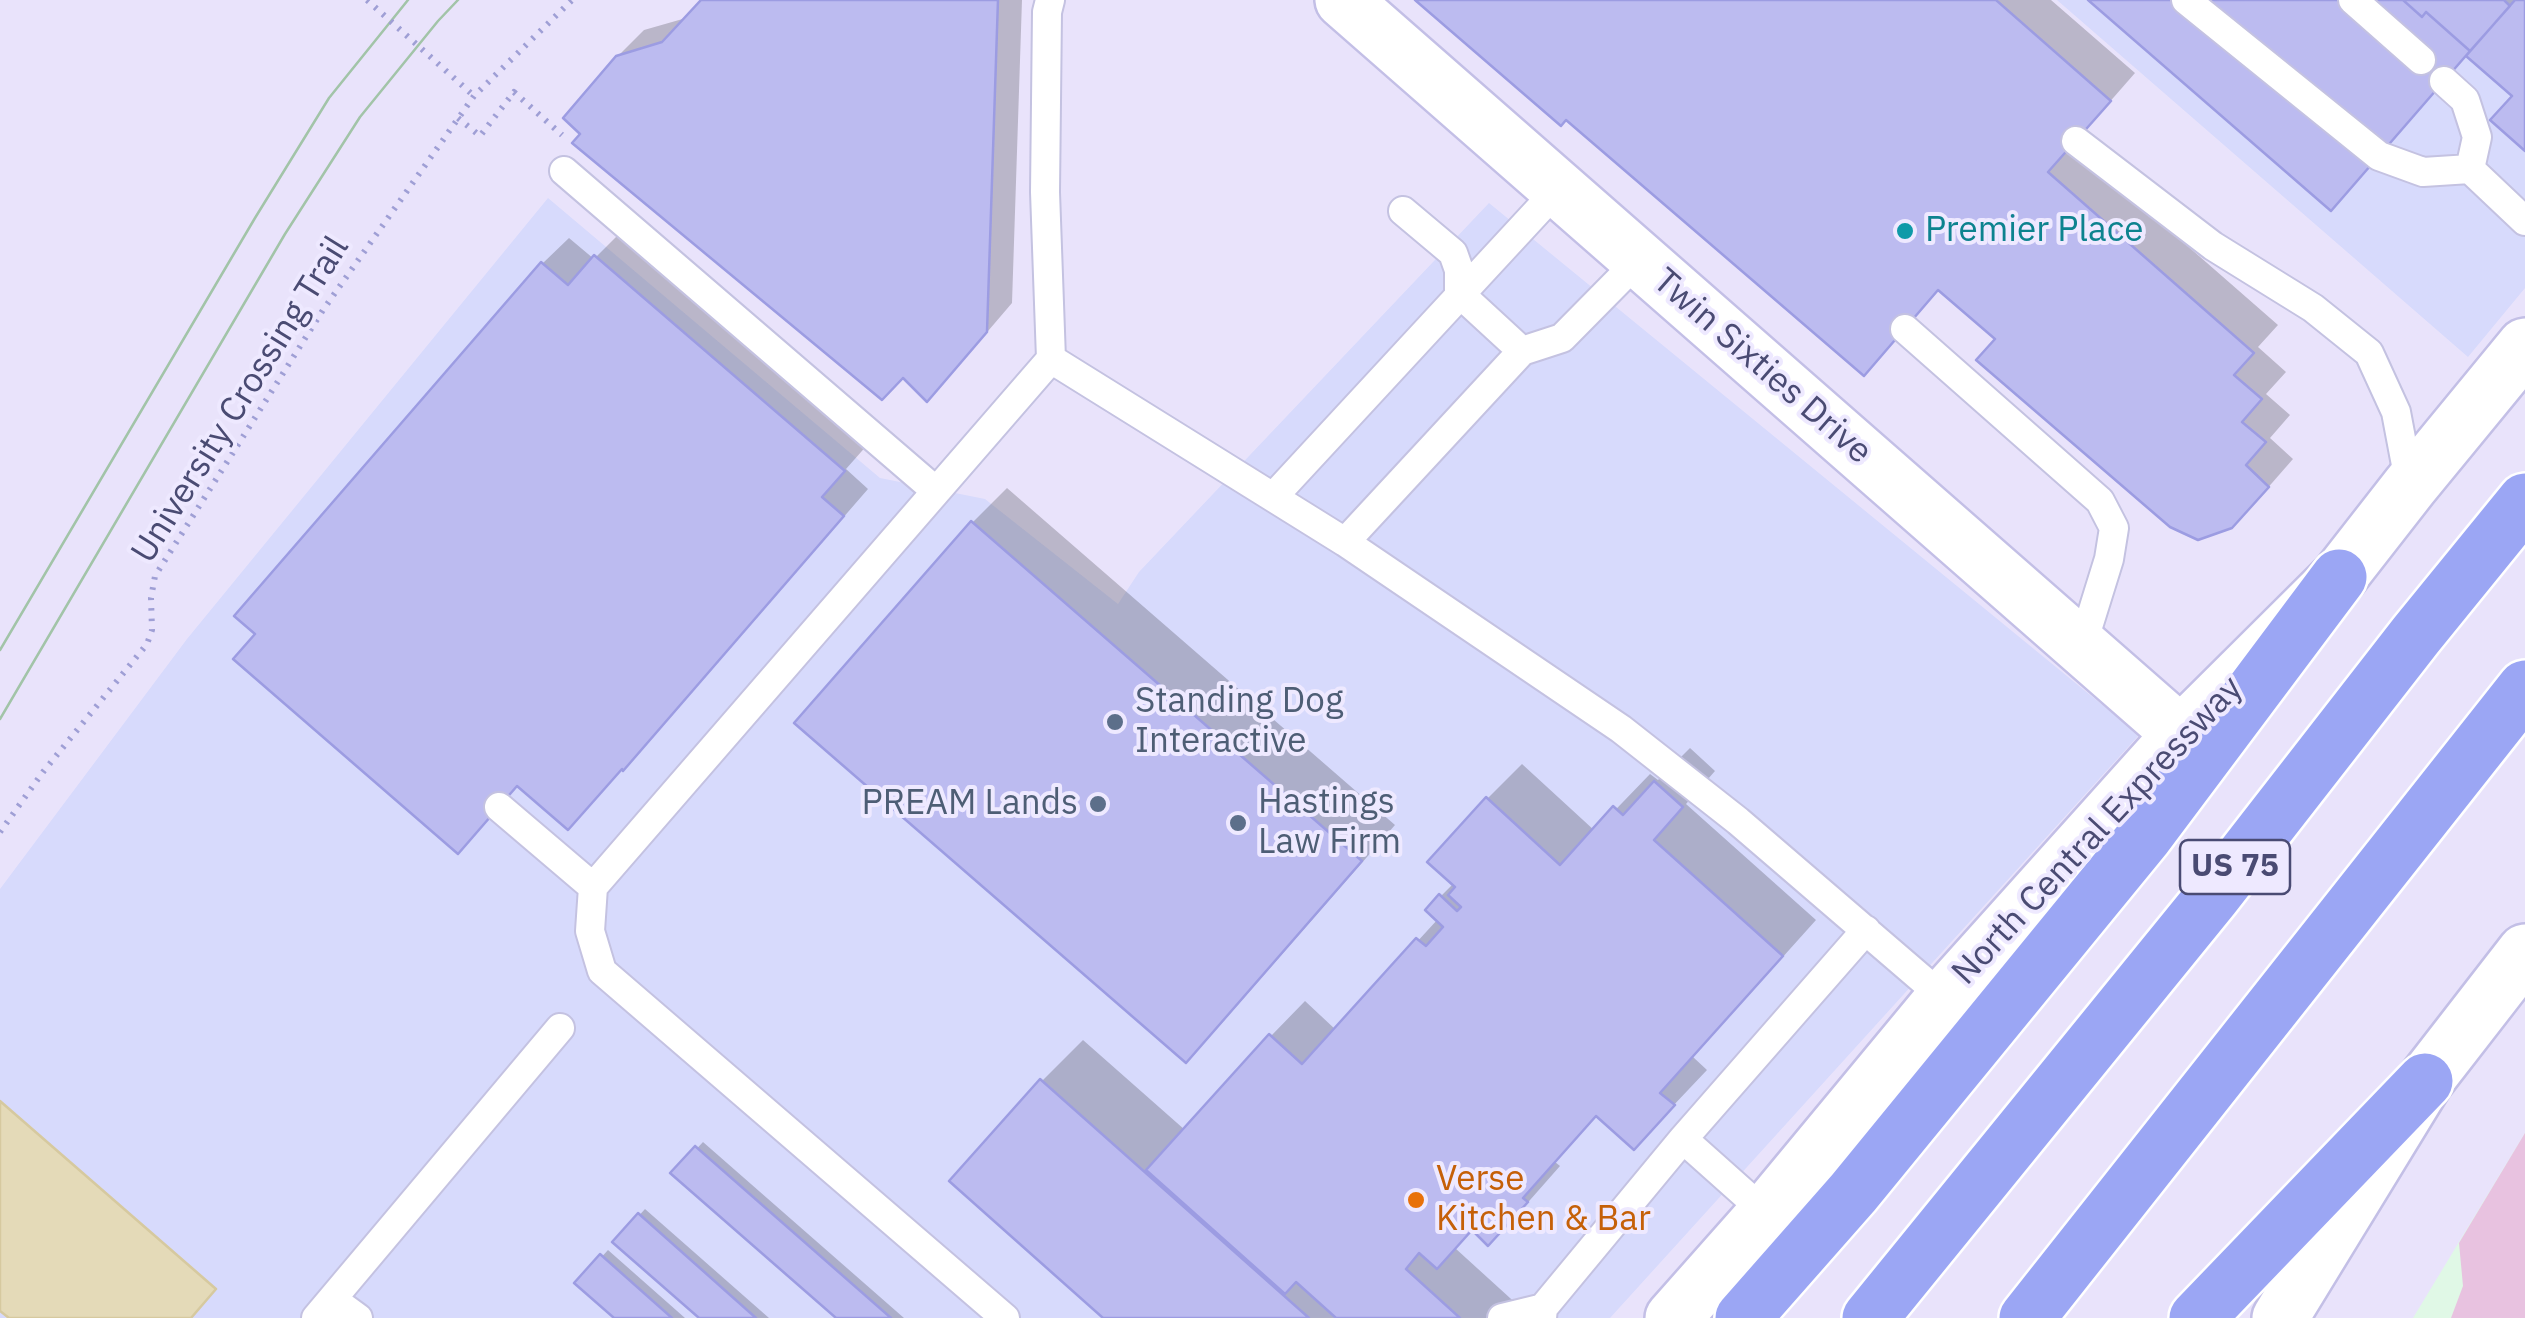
<!DOCTYPE html>
<html>
<head>
<meta charset="utf-8">
<style>
  body { margin:0 }
  canvas { display:block; background:#e9e3fb }
</style>
</head>
<body>
<canvas width="2525" height="1318"></canvas>
<script>
const context = document.querySelector('canvas').getContext('2d');
context.lineJoin = 'round';
function fill(path, color) {
  context.fillStyle = color;
  context.fill(path, 'evenodd');
}
function toPath(rows) {
  const path = new Path2D();
  for (const r of rows) {
    path.moveTo(r[0], r[1]);
    for (let i = 2; i < r.length; i += 2) path.lineTo(r[i], r[i + 1]);
  }
  return path;
}
function strokePath(path, color, width, dash) {
  context.strokeStyle = color;
  context.lineWidth = width;
  context.lineCap = dash ? 'butt' : 'round';
  context.setLineDash(dash || []);
  context.stroke(path);
}
function write(font, color, halo, rows, align = 'center') {
  context.font = font + ' "IBM Plex Sans",sans-serif';
  context.lineWidth = 8;
  context.setLineDash([]);
  context.textBaseline = 'middle';
  context.strokeStyle = halo;
  context.fillStyle = color;
  for (const [text, x, y, turn = 0] of rows) {
    context.save();
    context.translate(x, y);
    context.rotate((+turn || 0) * Math.PI / 180);
    context.textAlign = isNaN(turn) ? turn : align;
    if (halo) context.strokeText(text, 0, 0);
    context.fillText(text, 0, 0);
    context.restore();
  }
}
fill(toPath([
  [2057,0,2525,0,2525,288,2468,357],
  [548,198,880,478,985,499,1118,604,1139,572,1489,203,2139,735,1610,1318,0,1318,0,889,187,639]
]), '#d7dafc');
fill(toPath([
  [2525,1133,2525,1318,2413,1318]
]), '#e0f8e6');
fill(toPath([
  [2525,1133,2525,1318,2451,1318,2463,1286,2459,1243]
]), '#e8c2e0');
const water = toPath([
  [0,1101,216,1289,191,1318,9,1318,0,1311,0,1101]
]);
fill(water, '#e4dab8');
strokePath(water, '#d6c99f', 2.5);
fill(toPath([
  [705,0,1022,0,1012,303,953,372,927,398,617,57,644,30,686,18],
  [1419,0,2051,0,2135,73,2072,145,2278,325,2258,347,2286,372,2266,394,2290,415,2270,438,2293,459,2258,499,1999,338,1940,288,1889,347,1864,373,1566,117],
  [2092,0,2525,0,2525,148,2515,96,2468,54,2356,182],
  [622,231,869,443,846,469,868,489,649,741,568,827,519,784,458,850,258,634,237,616,543,263,569,238,594,259],
  [1007,488,1395,825,1220,1025,1186,1059,972,523],
  [1690,748,1715,771,1686,804,1816,920,1693,1057,1707,1070,1634,1147,1598,1114,1555,1162,1560,1166,1523,1208,1474,1229,1455,1248,1532,1318,1106,1318,1042,1081,1083,1040,1185,1130,1271,1036,1305,1001,1336,1030,1438,919,1441,896,1454,883,1487,799,1522,764,1595,831,1650,774,1658,780],
  [703,1142,904,1318,840,1318,674,1173],
  [645,1209,769,1318,703,1318,616,1241],
  [608,1250,685,1318,617,1318,578,1283]
]), '#0003');
const building = toPath([
  [701,0,998,0,987,332,927,402,903,378,882,400,572,143,580,134,563,118,616,56,662,42,701,0],
  [1415,0,1996,0,2111,101,2048,172,2254,353,2234,375,2262,399,2242,422,2266,442,2246,465,2269,487,2232,528,2198,540,2170,527,1976,360,1995,339,1938,290,1864,376,1566,120,1561,126,1415,0],
  [2088,0,2403,0,2422,17,2426,12,2470,51,2331,211,2088,0],
  [2403,0,2504,0,2510,6,2470,51,2426,12,2422,17,2403,0],
  [2515,0,2525,0,2525,151,2490,120,2512,96,2466,56,2515,0],
  [594,255,845,471,822,497,844,516,623,771,622,769,568,830,517,786,458,854,233,659,255,634,234,616,541,262,568,285,594,255],
  [971,521,1362,861,1186,1063,794,723,971,521],
  [1654,781,1683,807,1654,840,1783,956,1660,1093,1675,1105,1634,1150,1596,1116,1523,1198,1528,1202,1488,1246,1472,1230,1437,1269,1419,1253,1406,1269,1460,1318,1336,1318,1296,1282,1285,1294,1146,1170,1269,1034,1302,1064,1416,938,1426,946,1443,927,1425,910,1439,894,1457,911,1461,907,1448,895,1455,887,1427,862,1486,797,1560,865,1613,806,1623,815,1654,781],
  [1040,1079,1309,1318,1103,1318,949,1181,1040,1079],
  [695,1146,891,1318,836,1318,670,1173,695,1146],
  [638,1213,756,1318,699,1318,612,1242,638,1213],
  [600,1254,672,1318,614,1318,574,1283,600,1254]
]);
fill(building, '#bcbbf0');
strokePath(building, '#9c9ce2', 2.5);
const lane = toPath([
  [1050,0,1047,12,1045,192,1051,359,1345,542,1522,351,1562,338,1640,259],
  [2186,0,2379,156,2423,172,2470,169,2525,221],
  [2353,0,2421,60],
  [2444,81,2465,100,2477,137,2470,169],
  [2076,141,2213,246,2313,308,2369,353,2396,412,2410,486],
  [564,171,936,491],
  [1403,211,1453,253,1459,270,1459,293,1522,351],
  [1905,329,2100,501,2114,528,2109,559,2082,646],
  [1274,496,1559,188],
  [1345,542,1621,729,1738,821,1944,998],
  [499,807,593,887],
  [1683,1139,1766,1213],
  [332,1299,560,1028],
  [316,1318,332,1299,358,1318],
  [1005,1318,602,971,590,931,593,887,1051,359],
  [1502,1318,1543,1308],
  [1542,1318,1543,1308,1683,1139,1866,930]
]);
const secondary = toPath([
  [1343,0,2181,734],
  [1673,1318,1766,1213,1944,998,2181,734,2339,577,2410,486,2525,346],
  [2280,1318,2425,1081,2525,952]
]);
const highway = toPath([
  [1743,1318,1853,1193,2145,836,2339,577],
  [1870,1318,2213,896,2416,635,2525,501],
  [2027,1318,2525,688],
  [2197,1318,2425,1081]
]);
strokePath(lane, '#c4c2e1', 32);
strokePath(secondary, '#c3bfe6', 60);
strokePath(highway, '#fff', 60);
strokePath(toPath([
  [458,118,480,136,514,92,562,135],
  [0,832,43,772,147,644,152,630,151,598,155,576,323,310,474,96,572,0]
]), '#9f9fd5', 6, [2.5, 8]);
strokePath(lane, '#fff', 28);
strokePath(secondary, '#fff', 55);
strokePath(highway, '#9ba6f4', 55);
strokePath(toPath([
  [0,650,255,218,329,98,408,0],
  [0,719,285,234,360,117,438,21,458,0]
]), '#a2c4a8', 2.5);
strokePath(toPath([
  [367,0,474,96]
]), '#9f9fd5', 6, [2.5, 8]);
for (const [x, y, r, color] of [
  [1905,231,10,"#0f9aa8"],
  [1115,722,10,"#5c6f8a"],
  [1098,804,10,"#5c6f8a"],
  [1238,823,10,"#5c6f8a"],
  [1416,1200,10,"#e8710a"]
]) {
  const dot = new Path2D();
  dot.arc(x, y, r, 0, 2 * Math.PI);
  context.fillStyle = color;
  context.fill(dot);
  strokePath(dot, '#eee9ff', 4);
}
for (const [x, y, w] of [
  [2235,867,110]
]) {
  const box = new Path2D();
  box.roundRect(x - w / 2, y - 27, w, 54, 8);
  context.fillStyle = '#eee9ff';
  context.fill(box);
  strokePath(box, '#4a4b73', 2.5);
}
write('bold 32px', '#4a4b73', null, [
  ["US 75",2235,867]
]);
write('35px', '#0d838f', '#eee9ff', [
  ["Premier Place",1925,231]
], 'left');
write('35px', '#4a4b73', '#eee9ff', [
  ["Twin Sixties Drive",1762,367,41],
  ["University Crossing Trail",241,400,-58],
  ["North Central Expressway",2098,831,-47]
]);
write('35px', '#4e5e75', '#eee9ff', [
  ["Standing Dog",1135,702],
  ["Interactive",1135,742],
  ["Hastings",1258,803],
  ["Law Firm",1258,843],
  ["PREAM Lands",1078,804,"right"]
], 'left');
write('35px', '#c56008', '#eee9ff', [
  ["Verse",1436,1180],
  ["Kitchen & Bar",1436,1220]
], 'left');
</script>
</body>
</html>
